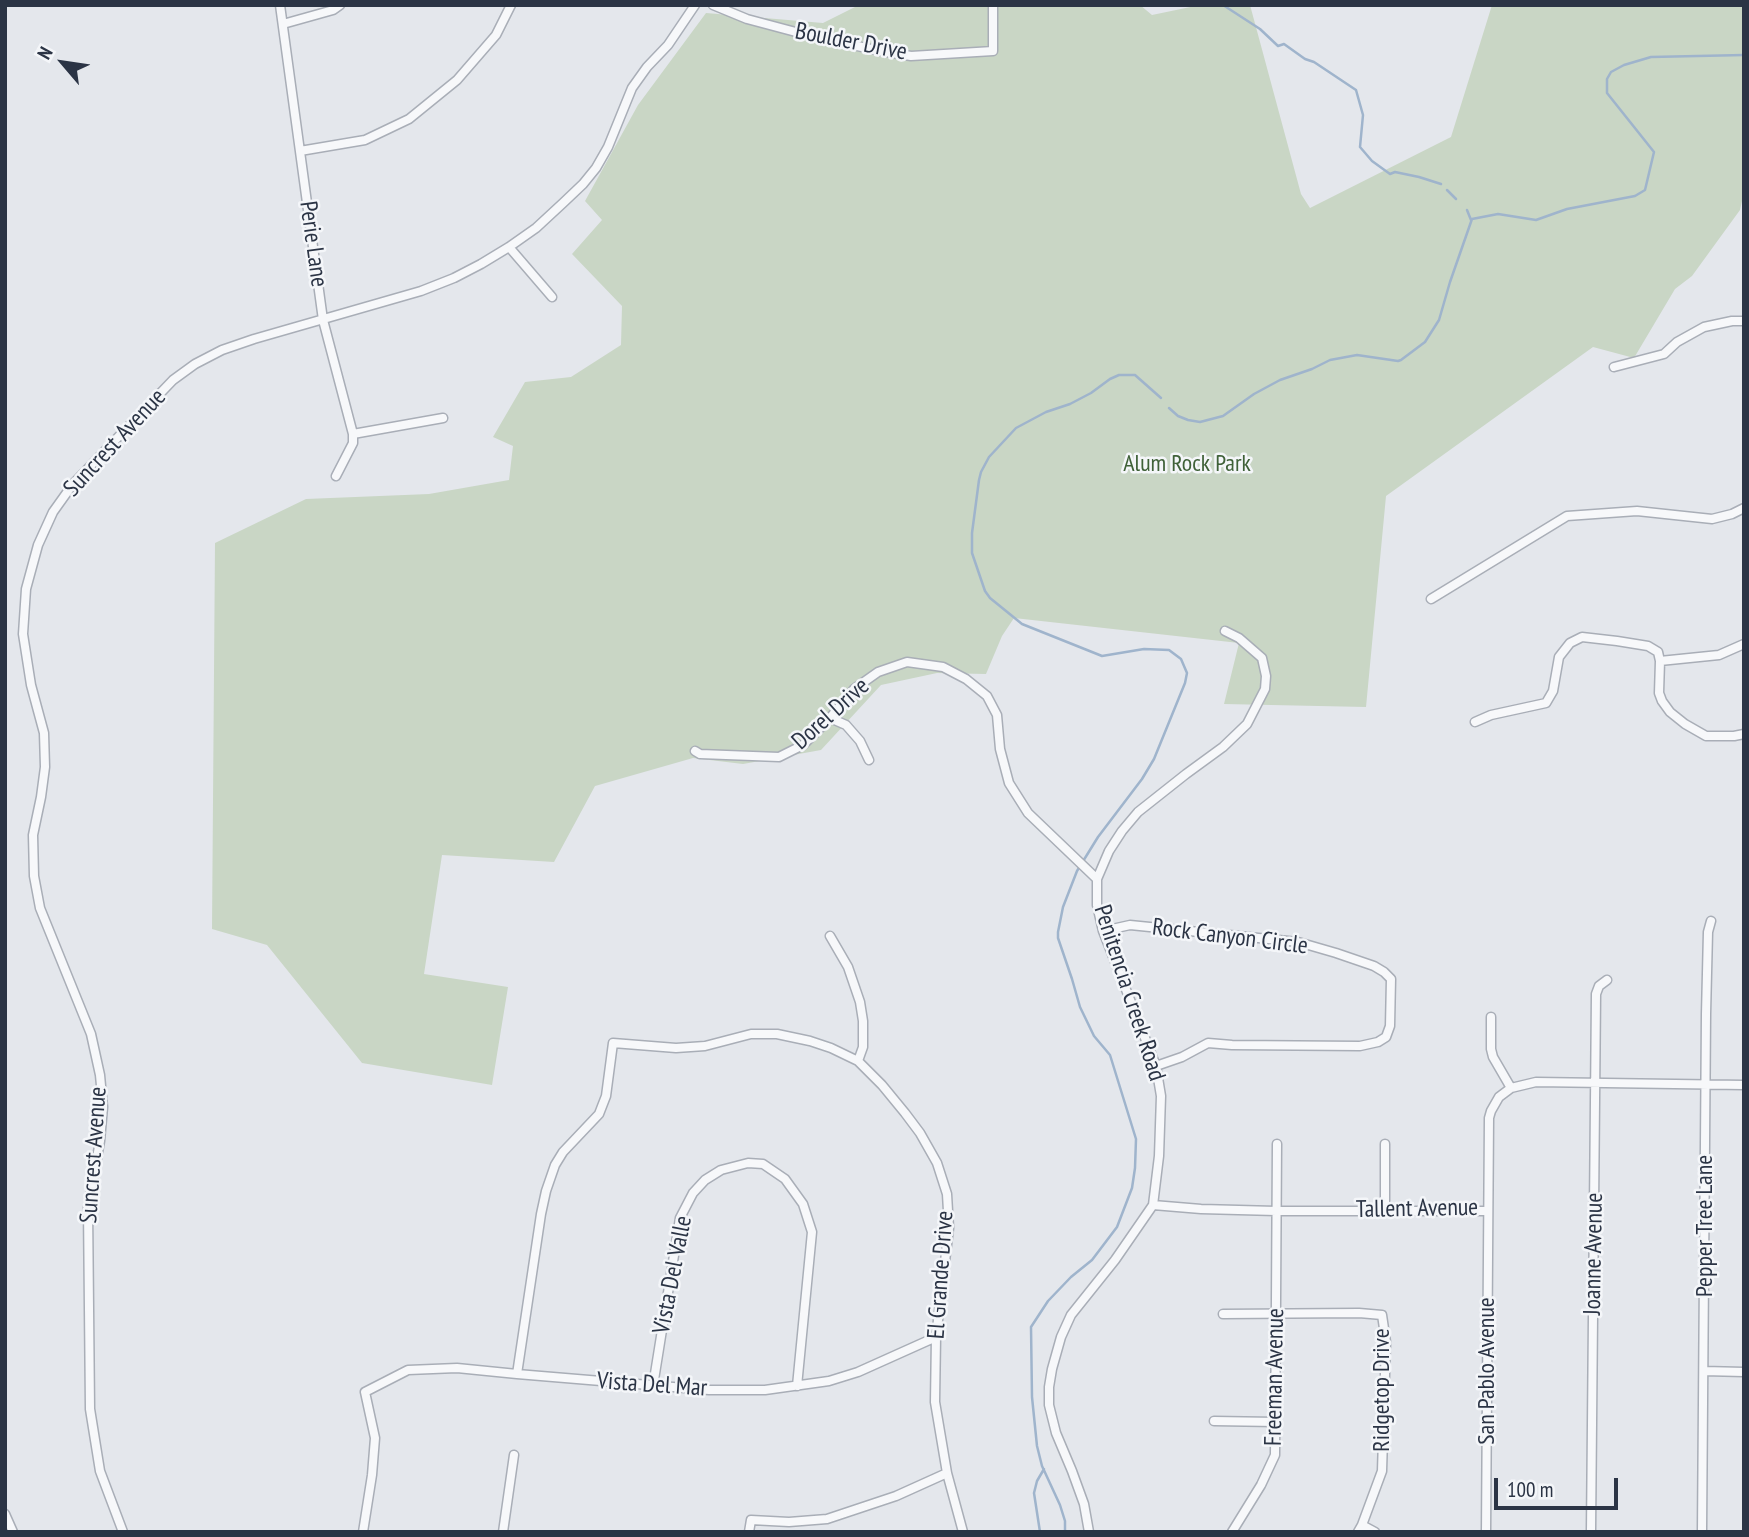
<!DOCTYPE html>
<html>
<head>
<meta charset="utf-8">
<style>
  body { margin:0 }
  #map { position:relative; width:1749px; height:1537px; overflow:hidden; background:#e4e7ec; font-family:"PT Sans Narrow",sans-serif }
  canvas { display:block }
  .frame { position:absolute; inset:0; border:7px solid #2b3445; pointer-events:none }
  .north { position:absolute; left:28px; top:28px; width:70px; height:70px; -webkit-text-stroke:5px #f4f6f9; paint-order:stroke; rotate:299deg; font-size:19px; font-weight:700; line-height:28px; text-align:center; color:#2b3445 }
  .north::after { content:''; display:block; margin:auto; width:24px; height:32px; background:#2b3445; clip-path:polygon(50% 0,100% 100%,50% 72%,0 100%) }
  .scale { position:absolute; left:1494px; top:1478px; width:124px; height:32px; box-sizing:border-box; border:4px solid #2b3445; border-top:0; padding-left:9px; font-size:21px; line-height:24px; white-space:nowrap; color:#2b3445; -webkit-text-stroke:5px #f4f6f9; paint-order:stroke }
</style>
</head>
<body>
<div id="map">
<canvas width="1749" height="1537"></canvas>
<div class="frame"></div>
<div class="north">N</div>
<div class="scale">100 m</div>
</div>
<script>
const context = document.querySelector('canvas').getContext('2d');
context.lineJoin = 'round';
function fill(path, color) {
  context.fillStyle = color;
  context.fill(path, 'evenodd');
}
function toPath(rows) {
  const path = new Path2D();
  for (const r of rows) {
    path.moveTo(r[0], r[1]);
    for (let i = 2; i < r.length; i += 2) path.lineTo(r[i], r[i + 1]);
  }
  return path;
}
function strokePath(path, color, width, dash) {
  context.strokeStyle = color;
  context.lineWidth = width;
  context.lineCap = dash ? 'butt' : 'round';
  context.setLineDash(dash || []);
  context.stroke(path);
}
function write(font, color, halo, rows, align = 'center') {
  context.font = font + ' "PT Sans Narrow",sans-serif';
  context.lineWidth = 5;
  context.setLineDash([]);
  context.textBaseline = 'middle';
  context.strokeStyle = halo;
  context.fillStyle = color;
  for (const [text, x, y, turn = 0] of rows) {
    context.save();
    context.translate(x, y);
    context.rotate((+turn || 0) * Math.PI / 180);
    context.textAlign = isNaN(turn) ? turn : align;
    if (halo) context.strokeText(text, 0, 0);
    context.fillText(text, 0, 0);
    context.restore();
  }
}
fill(toPath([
  [859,5,1140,5,1152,15,1200,5,1250,5,1301,194,1310,208,1451,137,1492,5,1744,5,1744,192,1740,210,1692,276,1675,289,1634,358,1593,347,1386,496,1366,707,1224,704,1239,643,1014,618,1002,636,986,674,937,673,881,685,821,750,743,764,693,758,595,786,554,862,442,855,424,974,508,987,492,1085,362,1063,267,945,212,929,215,543,306,499,429,494,509,480,513,446,493,437,525,382,571,377,621,345,622,306,572,254,602,220,585,201,638,105,706,13,823,23]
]), '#c9d6c5');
strokePath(toPath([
  [1223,5,1260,29,1278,46,1284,44,1305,59,1314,62,1356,90,1363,115,1360,147,1372,161,1390,174,1395,172,1419,177,1441,184],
  [1447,190,1456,199],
  [1467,210,1471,220],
  [1169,408,1178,416,1188,420,1200,422,1223,416,1254,394,1280,380,1312,369,1330,360,1357,355,1398,361,1401,360,1425,342,1439,320,1450,282,1472,219,1498,214,1536,220,1567,209,1635,196,1645,190,1654,152,1607,93,1607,79,1611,72,1624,65,1651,57,1744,55],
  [1040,1532,1034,1493,1037,1481,1044,1469],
  [1065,1532,1065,1521,1060,1505,1042,1466,1037,1446,1032,1397,1031,1327,1048,1301,1071,1277,1092,1260,1117,1227,1132,1188,1135,1168,1136,1139,1110,1055,1094,1036,1080,1007,1072,979,1058,938,1058,932,1063,907,1077,871,1098,837,1142,779,1154,759,1185,683,1187,673,1181,659,1169,650,1144,649,1102,656,1022,624,990,598,985,591,972,553,972,533,979,480,981,472,989,457,1016,428,1046,412,1070,404,1091,393,1110,379,1119,375,1135,375,1161,398]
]), '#9fb4cc', 2.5);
const minor = toPath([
  [280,5,323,320,353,434,353,443,336,476],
  [713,5,747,19,807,35,880,51,911,56,993,51,993,5],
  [283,24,333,10,340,5],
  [300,151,365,140,409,119,457,80,496,35,511,5],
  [509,247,552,297],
  [1614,367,1664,354,1677,342,1704,327,1732,321,1744,321],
  [353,434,443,418],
  [1431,599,1567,516,1637,511,1712,519,1732,514,1744,508],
  [1660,661,1719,655,1744,644],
  [830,718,846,725,860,741,869,760],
  [1475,722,1491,715,1546,703,1553,691,1559,657,1570,643,1582,637,1617,641,1648,646,1658,652,1660,661,1659,693,1662,701,1670,712,1685,724,1706,736,1734,736,1744,734],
  [695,751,700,754,779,757,803,745,830,718,854,689,878,672,907,662,943,667,966,679,987,696,997,715,1000,749,1009,783,1028,813,1097,879],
  [1103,931,1130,925,1298,942,1336,953,1374,966,1384,972,1391,979,1390,1026,1386,1037,1378,1042,1360,1046,1232,1045,1208,1043,1182,1057,1156,1066],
  [830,936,848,967,860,1002,863,1021,863,1047,858,1061],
  [1491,1017,1491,1049,1493,1057,1511,1088],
  [1153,1205,1201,1209,1276,1211,1488,1211],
  [1385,1210,1385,1144],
  [1223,1314,1359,1313,1382,1315,1386,1342,1382,1471,1362,1525,1358,1532],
  [1704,1371,1744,1372],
  [517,1374,541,1214,546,1191,555,1165,563,1152,599,1114,606,1096,613,1043,676,1048,705,1046,751,1034,777,1034,810,1041,831,1048,858,1061,882,1085,905,1113,920,1133,937,1163,947,1194,949,1228,936,1337,935,1402,947,1473,963,1532],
  [653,1386,680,1218,693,1193,705,1180,721,1170,748,1163,763,1164,785,1179,803,1204,812,1232,797,1386],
  [1214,1421,1276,1422],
  [5,1514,13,1532],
  [1362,1525,1375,1532],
  [123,1532,100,1471,90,1409,88,1208,100,1141,103,1107,100,1075,91,1034,40,908,34,876,33,835,41,797,45,767,44,733,31,685,23,634,26,589,38,545,53,512,73,484,173,380,195,364,222,350,254,339,421,291,454,278,481,264,509,247,536,228,563,203,583,184,596,168,608,147,632,88,647,67,668,45,695,5],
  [363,1532,372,1475,375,1438,365,1392,408,1370,457,1368,517,1374,709,1390,765,1390,829,1381,858,1372,936,1337],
  [503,1532,514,1455],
  [749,1532,751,1520,789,1522,827,1519,896,1496,947,1473],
  [1089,1532,1084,1504,1072,1471,1056,1433,1049,1405,1049,1387,1052,1369,1061,1337,1071,1315,1115,1260,1153,1205,1159,1156,1161,1096,1156,1066,1103,931,1097,905,1097,879,1109,851,1122,831,1138,812,1186,774,1223,747,1247,724,1265,689,1266,676,1262,658,1239,638,1225,631],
  [1232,1532,1261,1485,1275,1455,1277,1144],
  [1486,1532,1489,1118,1491,1111,1499,1097,1511,1088,1536,1082,1744,1085],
  [1591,1532,1596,994,1599,986,1607,980],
  [1702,1532,1706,1014,1708,932,1711,921]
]);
strokePath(minor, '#a9aeb7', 11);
strokePath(minor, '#f7f8fa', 8);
write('24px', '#2b3445', '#f4f6f9', [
  ["Boulder Drive",851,42,11],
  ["Perie Lane",313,244,82],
  ["Suncrest Avenue",115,443,-47],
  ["Dorel Drive",831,714,-42],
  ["Rock Canyon Circle",1230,937,7],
  ["Penitencia Creek Road",1129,993,72],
  ["Suncrest Avenue",94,1155,-86],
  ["Tallent Avenue",1417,1209,-1],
  ["Pepper Tree Lane",1705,1226,-90],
  ["Joanne Avenue",1594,1254,-89],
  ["Vista Del Valle",673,1275,-79],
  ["El Grande Drive",941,1275,-86],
  ["San Pablo Avenue",1487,1371,-90],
  ["Freeman Avenue",1275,1377,-89],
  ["Vista Del Mar",652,1385,4],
  ["Ridgetop Drive",1382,1390,-90]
]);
write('24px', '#3f6138', '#f4f6f9', [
  ["Alum Rock Park",1187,464]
]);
</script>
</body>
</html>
